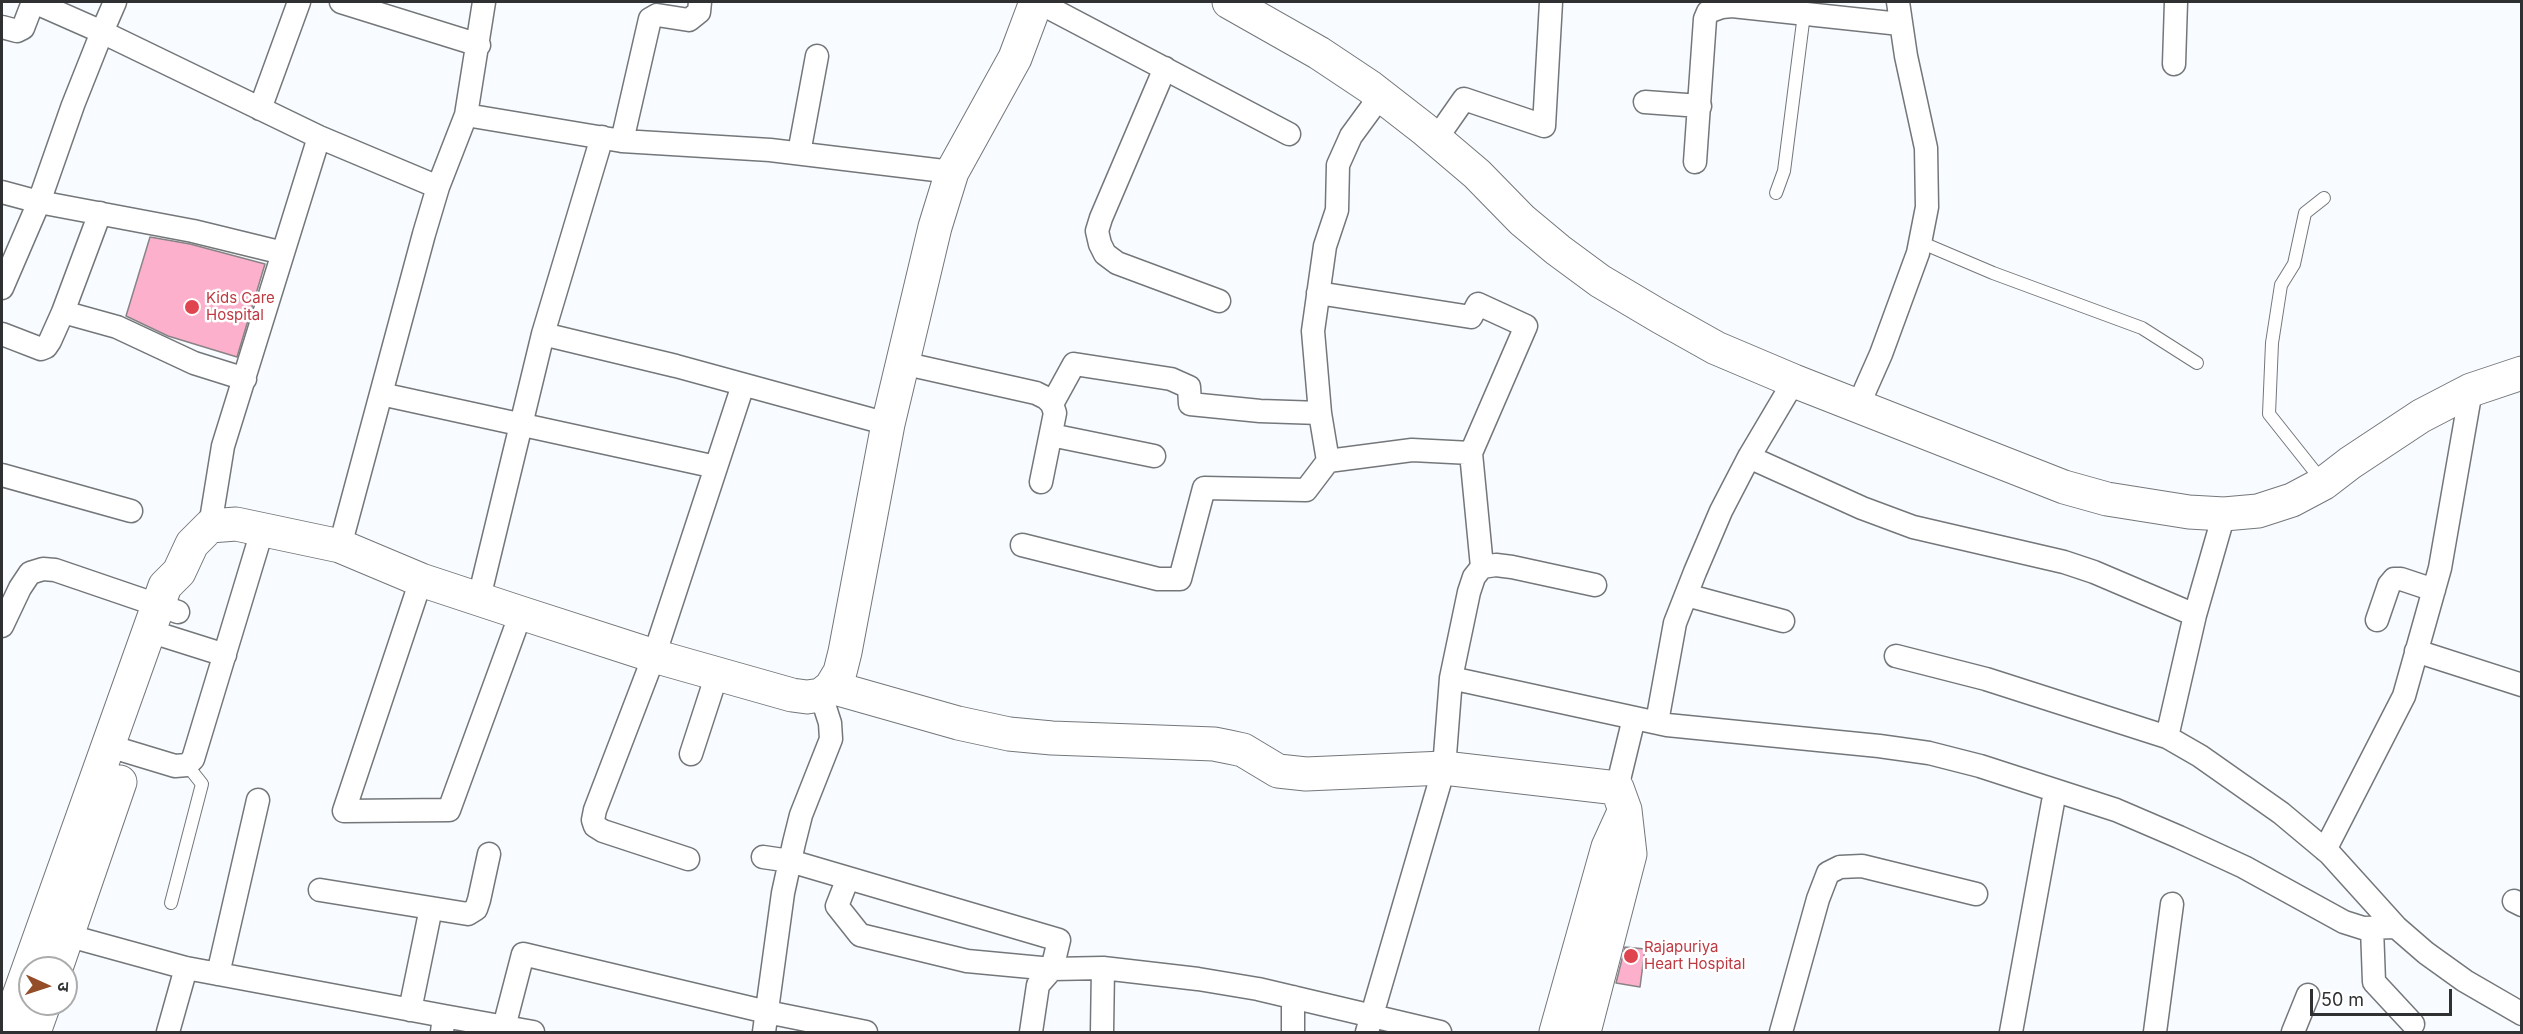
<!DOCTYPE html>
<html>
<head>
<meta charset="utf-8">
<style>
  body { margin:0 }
  #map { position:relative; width:2523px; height:1034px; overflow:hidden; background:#f8fbff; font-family:Inter,"Noto Sans Devanagari",sans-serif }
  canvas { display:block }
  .frame { position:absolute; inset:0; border:3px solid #2f3031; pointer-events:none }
  .north { position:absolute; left:18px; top:956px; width:60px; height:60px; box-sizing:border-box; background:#fff; border:2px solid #acacad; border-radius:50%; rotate:93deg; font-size:16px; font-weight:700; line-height:24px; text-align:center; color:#2f3031 }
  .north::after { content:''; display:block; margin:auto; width:21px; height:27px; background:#944d29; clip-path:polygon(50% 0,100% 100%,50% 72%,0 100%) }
  .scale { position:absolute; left:2310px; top:989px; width:142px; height:27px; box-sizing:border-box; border:3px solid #2f3031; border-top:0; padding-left:8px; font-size:18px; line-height:21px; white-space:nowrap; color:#2f3031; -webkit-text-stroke:4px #fff; paint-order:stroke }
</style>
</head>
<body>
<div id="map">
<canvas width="2523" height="1034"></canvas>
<div class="frame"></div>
<div class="north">उ</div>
<div class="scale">50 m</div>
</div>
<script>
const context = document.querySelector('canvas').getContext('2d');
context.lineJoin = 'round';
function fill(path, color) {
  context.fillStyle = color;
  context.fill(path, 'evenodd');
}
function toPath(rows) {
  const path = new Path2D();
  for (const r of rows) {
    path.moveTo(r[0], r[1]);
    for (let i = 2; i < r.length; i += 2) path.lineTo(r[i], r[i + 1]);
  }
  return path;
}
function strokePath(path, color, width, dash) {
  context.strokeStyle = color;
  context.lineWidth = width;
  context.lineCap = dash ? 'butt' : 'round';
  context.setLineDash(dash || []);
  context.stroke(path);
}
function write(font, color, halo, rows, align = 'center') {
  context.font = font + ' Inter,sans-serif';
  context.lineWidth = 5;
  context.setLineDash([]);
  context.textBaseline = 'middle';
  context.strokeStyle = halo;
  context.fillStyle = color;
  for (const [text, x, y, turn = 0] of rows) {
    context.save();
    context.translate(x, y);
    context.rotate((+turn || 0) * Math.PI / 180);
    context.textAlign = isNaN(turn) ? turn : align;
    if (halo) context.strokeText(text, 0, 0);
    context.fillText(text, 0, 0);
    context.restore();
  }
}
const building = toPath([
  [150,237,190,244,265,264,237,357,168,336,126,316,150,237],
  [1625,947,1645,949,1640,987,1616,983,1625,947]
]);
fill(building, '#fdb0cc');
strokePath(building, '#888485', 1.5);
const lane = toPath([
  [1776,193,1784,171,1804,14],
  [1920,242,1993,273,2142,328,2197,363],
  [2323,482,2269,414,2272,343,2281,285,2294,264,2305,213,2324,198],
  [171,903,202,784,187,765]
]);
const street = toPath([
  [115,2,102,32,319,137,438,187],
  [341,2,479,45],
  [1038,2,1289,134],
  [2,27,17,31,23,28,33,2],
  [2174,64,2176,2],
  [1165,68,1101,218,1097,231,1100,244,1105,254,1117,263,1219,301],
  [1381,95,1351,136,1338,165,1337,210,1325,246,1313,331,1320,413,1328,461,1412,450,1471,453,1482,567],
  [1645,102,1700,106],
  [260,109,299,2],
  [466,115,622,141,770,150,952,172],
  [1436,139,1464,99,1544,126,1551,2],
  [622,141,650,19,657,15,689,20,699,12,700,2],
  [799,153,817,56],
  [1695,162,1705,19,1708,12,1722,7,1732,6,1900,24],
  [2,192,39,202,193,231,283,253],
  [100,213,63,312,117,327,194,363,245,379],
  [2,288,39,202,73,105,102,32,34,2],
  [1318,293,1471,317,1478,304,1526,326,1471,453],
  [2,334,41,349,46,347,50,341,63,312],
  [543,334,676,366,888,424],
  [902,363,1036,393,1046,398,1052,404,1055,413,1041,482],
  [381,394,716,467],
  [1052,404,1074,364,1171,379,1189,387,1190,404,1260,411,1320,413],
  [1858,406,1881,354,1918,253,1927,207,1926,148,1906,56,1898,2],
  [1051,435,1154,456],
  [1749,457,1862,508,1913,527,2064,562,2094,572,2195,615],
  [2,475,131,511],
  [2224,514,2195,615,2167,737,2200,756,2281,813,2330,854,2396,927,2426,953,2465,981,2522,1014],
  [210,526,223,446,319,137],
  [1022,545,1158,579,1180,579,1204,488,1306,490,1328,461],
  [340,546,424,234,438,187,466,115,484,2],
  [421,580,344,811,449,810,521,613],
  [1686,595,1783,621],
  [479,598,543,334,602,137],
  [2377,620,2389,585,2394,579,2401,579,2434,590],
  [2,626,20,588,30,573,43,569,55,570,178,612],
  [149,631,225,655],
  [2416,651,2522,685],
  [1896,656,1986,679,2167,737],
  [1451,678,1469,592,1474,577,1482,567,1496,565,1512,567,1595,585],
  [1657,722,1675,623,1695,572,1721,511,1749,457,1794,381],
  [109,746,175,766,187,765,193,759,262,531],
  [691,754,717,674],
  [1617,788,1634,718],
  [2325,850,2404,696,2440,568,2471,390],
  [763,857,790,861,1025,930,1059,940,1052,969,967,961,860,935,837,906,848,878],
  [688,859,603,831,595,826,593,820,595,810,654,656,743,385],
  [320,890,468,914,476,909,479,900,489,854],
  [2514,901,2522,905],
  [2372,928,2374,982,2413,1024],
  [55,932,186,968,444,1016,442,1032],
  [218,974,258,800],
  [1293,997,1293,1032],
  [410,1010,431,908],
  [444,1016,533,1032],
  [504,1027,523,954,767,1012,866,1032],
  [168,1032,186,968],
  [764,1032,783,893,794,843,801,815,831,739,830,723,821,695],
  [1031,1032,1038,985,1052,969,1103,968,1198,979,1258,989,1440,1032],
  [1102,1032,1103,968],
  [1367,1032,1444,768,1451,678,1667,725,1879,746,1929,753,1980,766,2116,810,2179,837,2244,867,2344,922,2363,928,2396,927],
  [1781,1032,1818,899,1828,873,1840,867,1862,866,1976,894],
  [2011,1032,2053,802],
  [2155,1032,2172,904],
  [2293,1032,2308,995]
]);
const secondary = toPath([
  [1229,2,1319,53,1370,87,1424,129,1477,174,1522,220,1558,250,1600,281,1659,316,1716,348,1794,381,2064,487,2107,499,2189,512,2224,514,2258,511,2292,500,2324,483,2350,463,2421,416,2471,390,2522,373],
  [831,687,958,723,1009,734,1052,738,1214,744,1229,747,1243,750,1278,771,1306,774,1444,768,1617,788,1625,810,1630,854,1584,1032],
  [56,968,120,782],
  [6,1032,165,586,179,572,192,544,210,526,236,524,340,546,421,580,521,613,654,656,792,695,807,697,821,695,831,687,840,672,845,652,888,424,935,227,952,172,1015,58,1036,2],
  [34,1032,44,1004],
  [1556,1032,1608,847,1623,814]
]);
strokePath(lane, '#747779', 14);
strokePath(street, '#747779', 25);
strokePath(secondary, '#747779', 35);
strokePath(lane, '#fff', 12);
strokePath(street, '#fff', 22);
strokePath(secondary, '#fff', 33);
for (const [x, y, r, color] of [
  [192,307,8,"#e0444e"],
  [1631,956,8,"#e0444e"]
]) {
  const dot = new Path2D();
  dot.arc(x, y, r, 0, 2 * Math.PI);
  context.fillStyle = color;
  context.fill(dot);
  strokePath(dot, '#fff', 2);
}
write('15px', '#be3a42', '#fff', [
  ["Kids Care",206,298],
  ["Hospital",206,315],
  ["Rajapuriya",1644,947],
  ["Heart Hospital",1644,964]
], 'left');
</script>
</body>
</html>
